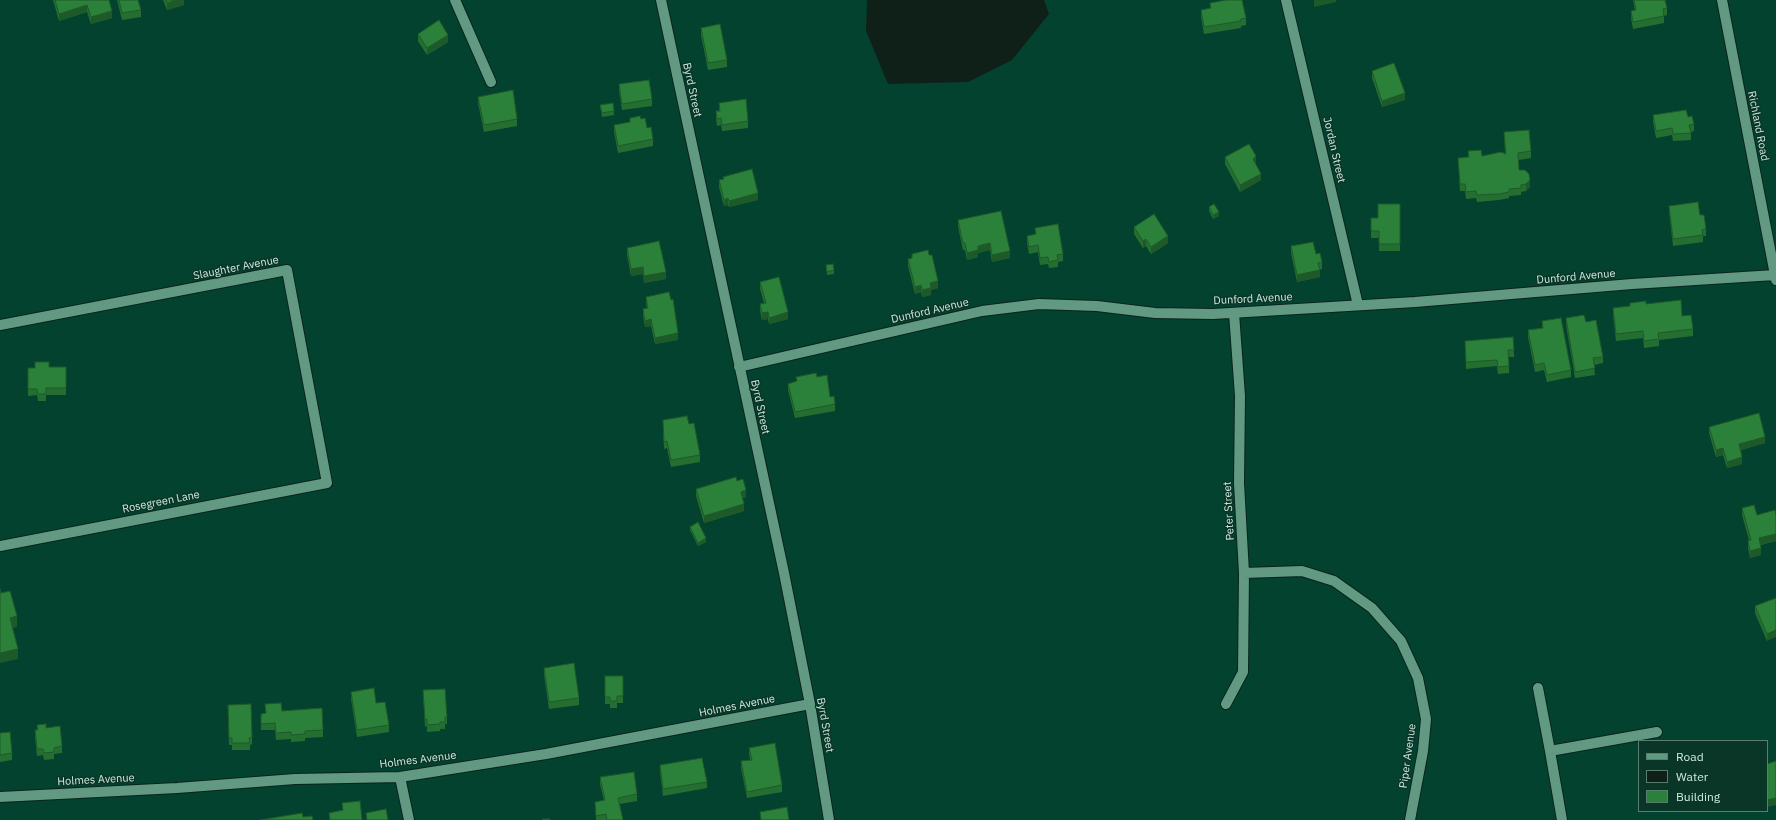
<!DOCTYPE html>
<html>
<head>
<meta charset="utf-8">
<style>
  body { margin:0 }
  #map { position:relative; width:1776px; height:820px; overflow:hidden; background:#044230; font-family:"IBM Plex Sans",sans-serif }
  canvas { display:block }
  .legend { position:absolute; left:1638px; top:740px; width:130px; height:72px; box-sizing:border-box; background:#0a3628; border:1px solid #597e71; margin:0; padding:5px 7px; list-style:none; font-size:12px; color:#cfebdf }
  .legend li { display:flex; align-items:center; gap:8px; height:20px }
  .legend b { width:20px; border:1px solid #597e71 }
</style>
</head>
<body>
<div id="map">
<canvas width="1776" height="820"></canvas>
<ul class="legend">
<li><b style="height:5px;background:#629982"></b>Road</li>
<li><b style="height:11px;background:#0f2019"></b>Water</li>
<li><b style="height:11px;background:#2b803a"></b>Building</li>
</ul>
</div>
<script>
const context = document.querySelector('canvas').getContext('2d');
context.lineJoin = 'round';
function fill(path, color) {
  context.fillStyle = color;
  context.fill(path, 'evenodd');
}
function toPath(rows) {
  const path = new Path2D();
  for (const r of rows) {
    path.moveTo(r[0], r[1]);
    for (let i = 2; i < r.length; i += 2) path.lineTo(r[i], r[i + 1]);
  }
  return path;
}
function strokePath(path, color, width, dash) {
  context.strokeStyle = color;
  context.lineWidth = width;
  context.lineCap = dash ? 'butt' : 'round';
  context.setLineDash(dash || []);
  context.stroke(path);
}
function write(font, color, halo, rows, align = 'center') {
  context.font = font + ' "IBM Plex Sans",sans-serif';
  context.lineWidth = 3;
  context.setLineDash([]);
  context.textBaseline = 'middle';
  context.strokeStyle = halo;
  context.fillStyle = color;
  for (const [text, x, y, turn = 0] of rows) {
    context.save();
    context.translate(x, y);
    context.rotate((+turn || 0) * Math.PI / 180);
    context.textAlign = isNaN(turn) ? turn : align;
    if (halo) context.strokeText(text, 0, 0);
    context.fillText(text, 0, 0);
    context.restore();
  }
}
fill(toPath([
  [867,0,1044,0,1049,14,1012,60,968,82,888,84,866,31]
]), '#0f2019');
const minor = toPath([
  [455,0,491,82],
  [661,0,784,573,810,704,829,820],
  [1286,0,1358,305],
  [1722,0,1776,280],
  [0,325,287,270,327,483,0,546],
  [739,367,982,311,1039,304,1097,306,1155,313,1213,314,1415,302,1632,284,1775,275],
  [1244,573,1302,571,1334,581,1372,608,1401,641,1418,678,1426,719,1423,751,1410,820],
  [1538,688,1550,751],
  [1226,704,1243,672,1244,573,1239,483,1240,396,1234,313],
  [400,777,409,820],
  [0,797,177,788,295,779,400,777,546,754,810,704],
  [1562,820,1550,751,1657,732]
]);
strokePath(minor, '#08251b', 12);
strokePath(minor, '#629982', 10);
fill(toPath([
  [53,0,109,0,112,18,91,24,87,12,59,21],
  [117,0,138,0,141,10,141,17,122,20],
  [163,0,184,0,184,5,167,10],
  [1633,0,1665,0,1667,8,1667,15,1664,16,1664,23,1633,29,1631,18,1631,11,1635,11],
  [1210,3,1246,18,1246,25,1241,26,1241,28,1204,34,1201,17,1201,10,1210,9],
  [701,28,727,60,727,67,708,70,701,35],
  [418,34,448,42,427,55,418,41],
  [1372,71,1405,100,1382,107,1372,78],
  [619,84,652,99,652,106,622,110,619,91],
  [478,97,517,119,517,126,484,132,478,103],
  [719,103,748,121,748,128,722,131,721,125,717,126,716,118,716,111,719,111],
  [600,105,614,111,614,115,602,117],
  [1653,115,1688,117,1694,124,1694,131,1691,132,1691,140,1673,141,1672,135,1656,138,1653,122],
  [630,118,641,119,653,139,653,146,618,153,614,132,614,125,630,122],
  [1504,132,1531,151,1531,158,1519,160,1519,170,1530,187,1526,191,1521,192,1521,195,1509,196,1509,198,1499,200,1477,202,1476,198,1466,199,1465,191,1460,191,1458,158,1468,157,1468,151,1482,156,1505,153],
  [1225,157,1256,163,1255,164,1261,180,1240,192,1225,164],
  [723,177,758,200,729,207,728,205,724,206,719,187,719,180,723,179],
  [1400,204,1400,251,1379,251,1379,238,1371,238,1371,218,1378,218],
  [1669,206,1700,215,1706,229,1706,236,1703,236,1703,242,1673,246,1669,212],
  [1209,207,1219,216,1213,219,1209,211],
  [958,220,1010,258,992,262,990,250,978,253,978,257,967,260,965,250,963,250,958,227],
  [1134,227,1168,243,1151,254,1146,246,1143,248,1134,234],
  [1035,228,1063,254,1063,261,1058,262,1058,267,1049,268,1048,264,1040,265,1038,252,1029,254,1027,243,1027,236,1035,234],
  [1291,246,1316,254,1322,262,1322,269,1319,269,1320,277,1297,282,1291,253],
  [627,248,666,279,644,283,643,274,631,276,627,255],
  [912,254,938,288,931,290,931,295,922,297,921,292,915,294,908,266,908,259,912,258],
  [826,265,834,270,834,274,827,275],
  [760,282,788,319,769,324,768,319,762,320,760,311,760,304,764,303,760,289],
  [646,297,678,340,655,344,651,326,645,327,643,316,643,309,647,308,646,304],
  [1630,303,1646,304,1682,316,1693,329,1693,336,1659,340,1659,346,1644,348,1643,338,1616,341,1613,315,1613,308,1630,306],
  [1566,318,1586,322,1603,357,1603,363,1594,365,1595,375,1575,378,1566,325],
  [1542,321,1571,370,1571,377,1547,382,1544,370,1535,372,1528,337,1528,330,1542,328],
  [1465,341,1514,350,1514,357,1509,357,1509,373,1498,374,1497,366,1466,369],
  [66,367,66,395,46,395,46,401,38,401,37,395,28,396,28,368],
  [817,377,835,404,835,411,795,418,788,390,788,384],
  [663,420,700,455,700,462,671,467,667,448,664,449],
  [1709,427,1765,443,1740,450,1742,464,1727,468,1723,455,1716,457,1709,433],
  [737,481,746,497,742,498,744,511,704,523,696,496,696,489],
  [1742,508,1757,515,1776,515,1776,541,1761,545,1761,555,1750,558,1748,548,1748,541,1749,540,1742,515],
  [690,527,706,542,698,546,690,530],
  [1776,598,1767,641,1755,613,1755,606],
  [544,668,579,698,579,705,549,709,544,675],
  [605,676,623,676,623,703,617,703,617,708,610,708,610,704,605,704],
  [423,690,447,717,447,724,445,724,445,729,440,729,440,731,427,732,427,726,425,727],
  [351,692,376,703,389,725,389,732,357,737,351,699],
  [265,704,323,730,323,737,305,738,305,741,291,742,291,739,276,740,275,730,261,730,261,714,266,713],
  [228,712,252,737,252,744,250,745,250,750,232,750,232,745,229,745],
  [37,725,46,728,62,746,62,753,54,754,54,759,44,760,43,755,37,756,35,737,35,730,37,730],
  [0,733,12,753,12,760,0,762],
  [749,748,782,785,782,792,747,798,741,768,741,761,750,760,749,754],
  [660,765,707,782,707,788,663,796,660,772],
  [600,777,637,794,637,801,620,804,623,820,596,820,595,802,604,801,600,784]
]), '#256e32');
fill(toPath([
  [177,0,184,0,184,5,167,10,167,3],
  [1314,0,1336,0,1336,2,1314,7],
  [87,5,87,12,59,21,59,14],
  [112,11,112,18,91,24,91,17],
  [448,35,448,42,427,55,427,48],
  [1405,93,1405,100,1382,107,1382,101],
  [1256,156,1256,163,1253,165,1253,159],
  [1261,174,1261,180,1240,192,1240,185],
  [1530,180,1530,187,1526,191,1526,184],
  [758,193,758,200,729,207,729,201],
  [728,198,728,205,724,206,724,200],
  [1219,212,1219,216,1213,219,1213,215],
  [1168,236,1168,243,1151,254,1151,247],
  [1146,239,1146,246,1143,248,1143,241],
  [990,243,990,250,978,253,978,257,967,260,967,253,978,246],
  [1010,251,1010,258,992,262,992,255],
  [643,267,643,274,631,276,631,269],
  [1320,270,1320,277,1297,282,1297,275],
  [666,272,666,279,644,283,644,276],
  [938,281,938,288,931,290,931,295,922,297,922,290,930,283],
  [921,285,921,292,915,294,915,287],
  [768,312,768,319,762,320,762,313],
  [788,312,788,319,769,324,769,318],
  [651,319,651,326,645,327,645,321],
  [678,333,678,340,655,344,655,338],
  [1765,437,1765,443,1739,451,1739,444],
  [1723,448,1723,455,1716,457,1716,450],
  [1742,457,1742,464,1727,468,1727,462],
  [746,490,746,497,741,499,741,492],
  [744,504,744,511,704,523,704,516],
  [1776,534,1776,541,1759,545,1759,538],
  [706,538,706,542,698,546,698,543],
  [1761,548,1761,555,1750,558,1750,551],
  [17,616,17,627,10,629,10,618],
  [1776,630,1776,637,1767,641,1767,634],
  [18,649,18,659,0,663,0,653],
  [1776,798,1776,805,1767,807,1767,800]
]), '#1e5a29');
const building = toPath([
  [55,0,109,0,112,11,91,17,87,5,59,14,55,0],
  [119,0,138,0,141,10,122,13,119,0],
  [166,0,177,0,167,3,166,0],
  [1226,0,1242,0,1246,18,1241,19,1241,21,1204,27,1201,10,1211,8,1210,3,1226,0],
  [1634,0,1665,0,1667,8,1663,9,1664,16,1633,22,1631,11,1636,10,1634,0],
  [439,20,448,35,427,48,418,34,439,20],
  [720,24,727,60,708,63,701,28,720,24],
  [1394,63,1405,93,1382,101,1372,71,1394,63],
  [649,80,652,99,622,104,619,84,649,80],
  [513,90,517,119,484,125,478,97,513,90],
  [746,99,748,121,722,125,721,118,717,119,716,111,720,111,719,103,746,99],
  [613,103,614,111,602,113,600,105,613,103],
  [1686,110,1688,117,1692,116,1694,124,1689,125,1691,133,1673,134,1672,128,1656,131,1653,115,1686,110],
  [640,116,641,119,645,118,647,128,651,127,653,139,618,146,614,125,630,122,630,118,640,116],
  [1529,130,1531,151,1518,153,1519,170,1525,170,1529,174,1530,180,1526,184,1521,185,1521,188,1509,189,1509,192,1499,194,1477,195,1476,191,1466,192,1465,184,1460,184,1458,158,1469,157,1468,151,1481,150,1482,156,1501,152,1506,154,1504,132,1529,130],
  [1249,144,1256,156,1253,159,1261,174,1240,185,1225,157,1249,144],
  [752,169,758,193,729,201,728,198,724,200,719,180,724,179,723,177,752,169],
  [1698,202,1700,215,1704,215,1706,229,1702,230,1703,235,1673,239,1669,206,1698,202],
  [1214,204,1219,212,1213,215,1209,207,1214,204],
  [1378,204,1400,204,1400,244,1379,244,1379,231,1371,231,1371,218,1378,218,1378,204],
  [1001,211,1010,251,992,255,990,243,978,246,978,250,967,253,965,243,963,243,958,220,1001,211],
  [1154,214,1168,236,1151,247,1146,239,1143,241,1134,227,1154,214],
  [1058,224,1063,254,1057,255,1058,260,1049,262,1048,257,1040,258,1038,245,1029,247,1027,236,1036,234,1035,228,1058,224],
  [659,241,666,272,644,276,643,267,631,269,627,248,659,241],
  [1313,242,1316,254,1320,253,1322,262,1318,263,1320,270,1297,275,1291,246,1313,242],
  [928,250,929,255,932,255,938,281,930,283,931,288,922,290,921,285,915,287,908,259,912,258,912,254,928,250],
  [833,264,834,270,827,272,826,265,833,264],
  [779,277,788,312,769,318,768,312,762,313,760,304,766,303,760,282,779,277],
  [669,292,671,300,673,299,678,333,655,338,651,319,645,321,643,309,648,308,646,297,669,292],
  [1681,300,1682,316,1691,315,1693,329,1658,333,1659,339,1644,341,1643,331,1616,334,1613,308,1630,306,1630,303,1646,301,1646,304,1681,300],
  [1584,315,1586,322,1596,320,1603,357,1593,358,1595,368,1575,372,1566,318,1584,315],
  [1561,318,1571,370,1547,375,1544,363,1535,365,1528,330,1543,328,1542,321,1561,318],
  [1513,337,1514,350,1508,350,1509,366,1498,367,1497,360,1466,362,1465,341,1513,337],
  [35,362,49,362,49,367,66,367,66,388,46,388,46,394,38,394,37,389,28,389,28,368,35,368,35,362],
  [816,373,817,377,827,375,830,397,834,396,835,404,795,412,788,384,797,381,796,377,816,373],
  [1759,413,1765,437,1739,444,1742,457,1727,462,1723,448,1716,450,1709,427,1759,413],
  [687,416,689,424,694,423,700,455,671,460,667,441,664,442,663,420,687,416],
  [736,477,737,481,743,479,746,490,741,492,744,504,704,516,696,489,736,477],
  [1754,505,1757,515,1775,510,1776,515,1776,534,1759,538,1761,548,1750,551,1748,541,1751,540,1742,508,1754,505],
  [698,522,706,538,698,543,690,527,698,522],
  [0,589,1,593,10,591,17,616,10,618,18,649,0,653,0,589],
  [1776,598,1776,630,1767,634,1755,606,1776,598],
  [574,663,579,698,549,702,544,668,574,663],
  [605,676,623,676,623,696,617,696,617,701,610,701,610,697,605,697,605,676],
  [374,688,376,703,385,702,389,725,357,730,351,692,374,688],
  [445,689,447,717,445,717,445,722,440,722,440,724,427,725,427,719,425,720,423,690,445,689],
  [281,703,282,711,322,708,323,730,305,731,305,734,291,735,291,732,276,733,275,723,261,724,261,714,266,713,265,704,281,703],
  [251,704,252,737,249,738,250,743,232,743,232,738,229,738,228,705,251,704],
  [46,724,46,728,60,726,62,746,54,748,54,752,44,753,43,749,37,749,35,730,38,730,37,725,46,724],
  [10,732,12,753,0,755,0,733,10,732],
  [775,743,782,785,747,792,741,761,752,760,749,748,775,743],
  [702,758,707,782,663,789,660,765,702,758],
  [1776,761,1776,798,1767,800,1767,764,1776,761],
  [634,772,637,794,618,798,623,820,607,820,606,814,596,816,595,802,605,800,600,777,634,772],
  [360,801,362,820,330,820,329,813,343,810,342,803,360,801],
  [787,807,789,820,761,820,760,812,787,807],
  [386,809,388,820,367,820,366,813,386,809],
  [302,813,303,817,312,816,313,820,260,820,302,813],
  [543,819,550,819,550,820,542,820,543,819]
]);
fill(building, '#2b803a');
strokePath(building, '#1e5a29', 1);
write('11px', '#cfebdf', '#0a3628', [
  ["Byrd Street",692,90,78],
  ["Richland Road",1758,126,79],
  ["Jordan Street",1334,150,77],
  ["Slaughter Avenue",236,268,-11],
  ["Dunford Avenue",1576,277,-5],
  ["Dunford Avenue",1253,299,-3],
  ["Dunford Avenue",930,311,-13],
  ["Byrd Street",760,407,78],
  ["Rosegreen Lane",161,502,-11],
  ["Peter Street",1229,511,-93],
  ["Holmes Avenue",737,706,-11],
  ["Byrd Street",825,725,80],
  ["Piper Avenue",1408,756,-82],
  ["Holmes Avenue",418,760,-7],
  ["Holmes Avenue",96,780,-3]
]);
</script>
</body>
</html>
